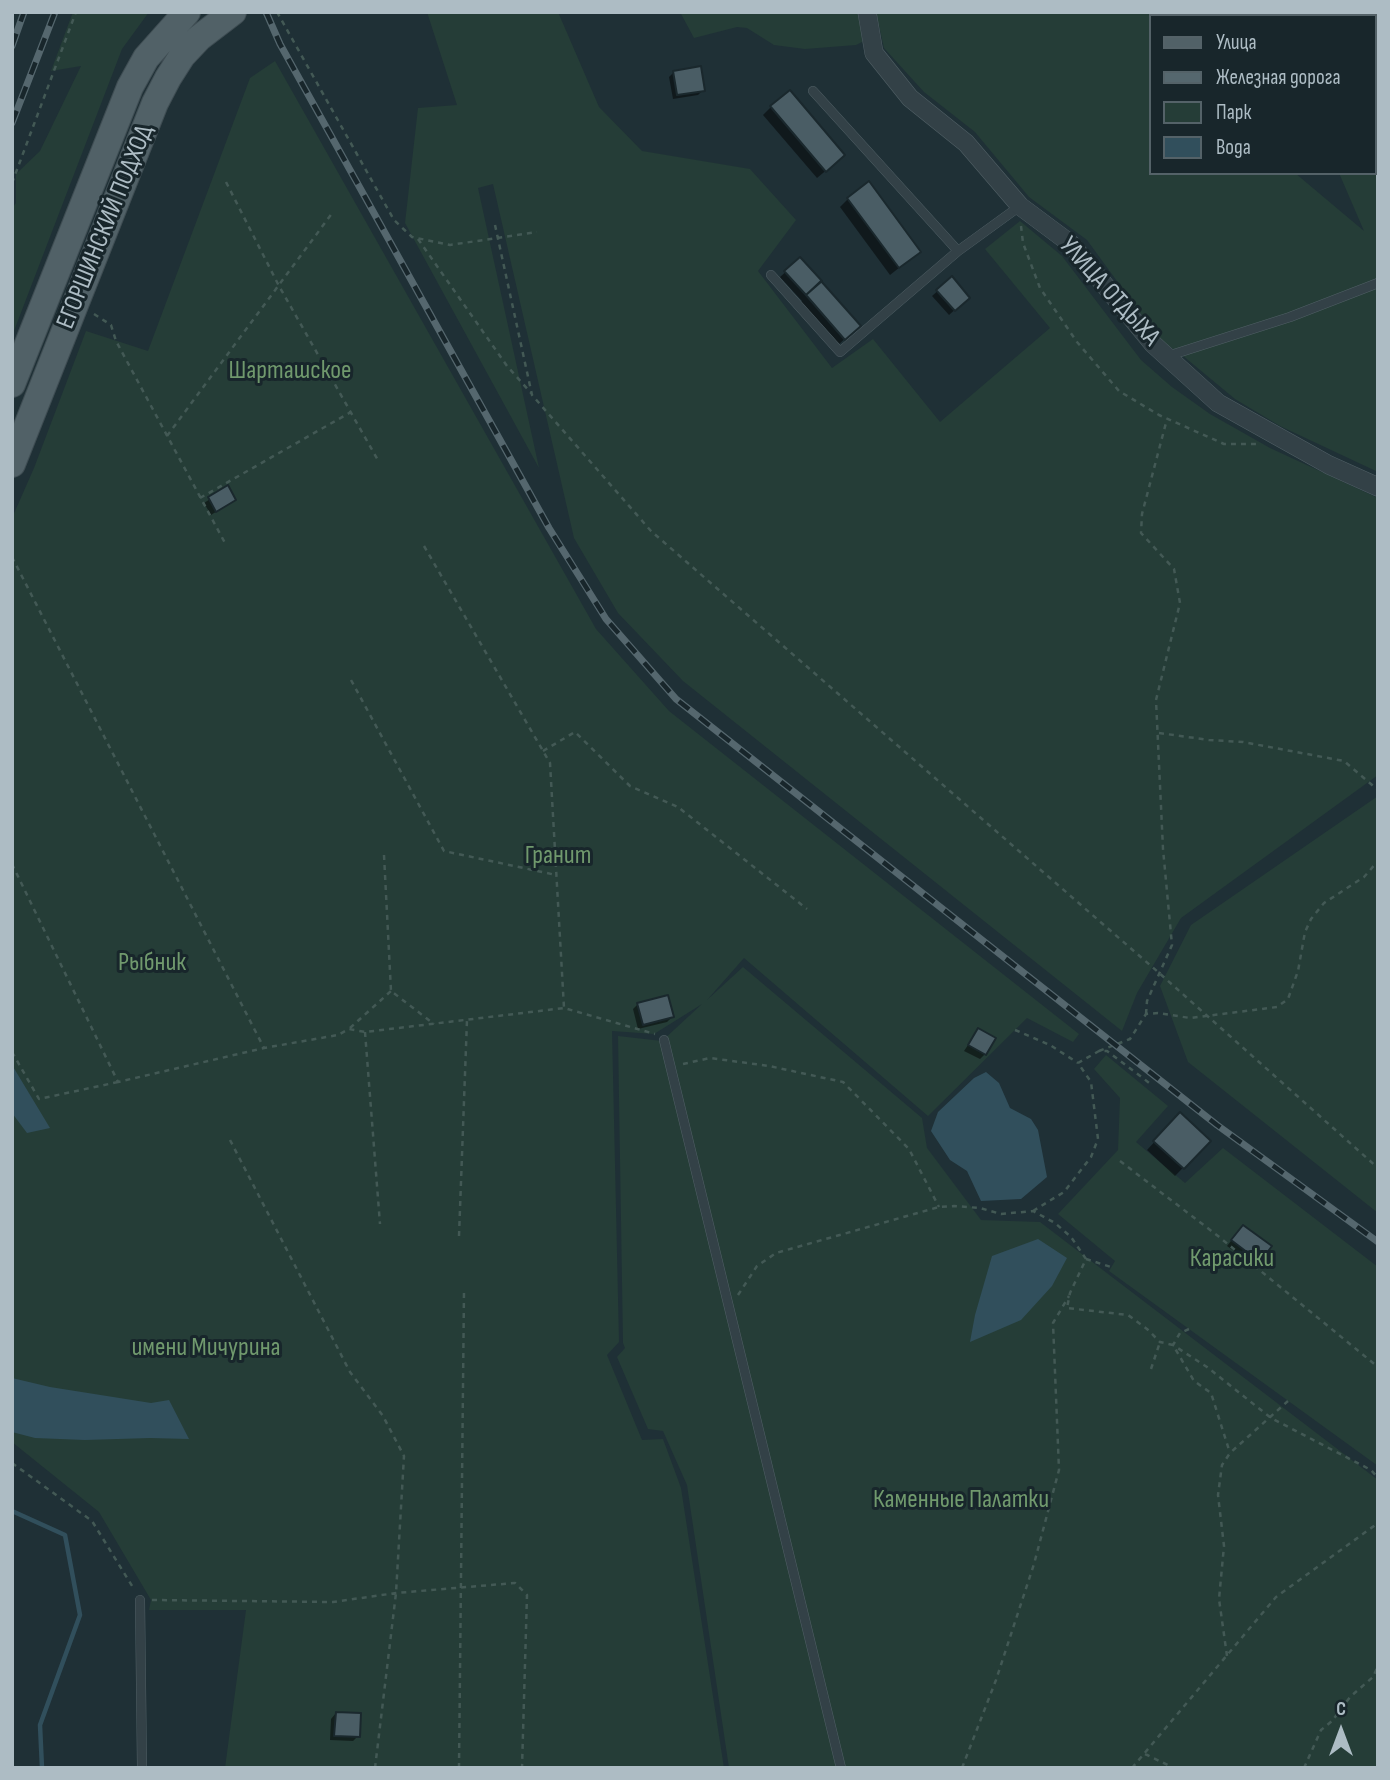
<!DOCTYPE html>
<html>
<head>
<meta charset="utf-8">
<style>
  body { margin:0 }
  #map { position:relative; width:1390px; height:1780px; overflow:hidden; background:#1f3036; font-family:"Sofia Sans Condensed",sans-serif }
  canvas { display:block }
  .frame { position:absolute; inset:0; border:14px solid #adbcc4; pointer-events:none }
  .legend { position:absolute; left:1149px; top:14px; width:228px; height:161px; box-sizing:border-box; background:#18262b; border:2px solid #546268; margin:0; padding:9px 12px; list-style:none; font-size:21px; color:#adbcc4 }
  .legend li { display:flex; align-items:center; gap:14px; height:35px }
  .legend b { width:35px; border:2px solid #546268 }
  .north { position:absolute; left:1306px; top:1696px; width:70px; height:70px; -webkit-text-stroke:5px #18262b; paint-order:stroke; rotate:0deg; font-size:19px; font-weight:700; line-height:28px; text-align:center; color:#adbcc4 }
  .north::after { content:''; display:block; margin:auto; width:24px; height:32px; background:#adbcc4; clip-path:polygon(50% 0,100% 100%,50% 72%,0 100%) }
</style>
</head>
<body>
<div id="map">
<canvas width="1390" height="1780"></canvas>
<div class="frame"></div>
<ul class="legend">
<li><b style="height:9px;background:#516167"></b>Улица</li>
<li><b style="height:9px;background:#55676e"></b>Железная дорога</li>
<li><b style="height:19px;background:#253d37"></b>Парк</li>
<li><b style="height:19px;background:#314f5c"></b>Вода</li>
</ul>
<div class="north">С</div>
</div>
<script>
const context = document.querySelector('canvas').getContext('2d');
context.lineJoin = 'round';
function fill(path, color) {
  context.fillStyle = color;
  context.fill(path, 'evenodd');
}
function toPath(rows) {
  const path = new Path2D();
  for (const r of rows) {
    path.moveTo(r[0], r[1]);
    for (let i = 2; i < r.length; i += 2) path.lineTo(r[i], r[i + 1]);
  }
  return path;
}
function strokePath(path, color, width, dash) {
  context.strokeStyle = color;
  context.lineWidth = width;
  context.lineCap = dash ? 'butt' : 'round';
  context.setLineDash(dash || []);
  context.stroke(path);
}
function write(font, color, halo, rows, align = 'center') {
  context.font = font + ' "Sofia Sans Condensed",sans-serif';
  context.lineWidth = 6;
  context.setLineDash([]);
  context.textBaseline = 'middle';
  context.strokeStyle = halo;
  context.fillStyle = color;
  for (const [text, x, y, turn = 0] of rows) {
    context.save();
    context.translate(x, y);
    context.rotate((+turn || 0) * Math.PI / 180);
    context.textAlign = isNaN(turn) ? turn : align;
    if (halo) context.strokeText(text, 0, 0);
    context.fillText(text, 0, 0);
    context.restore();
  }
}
fill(toPath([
  [73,12,149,12,122,49,12,336,12,208,16,203,16,174,40,151,81,66,51,71],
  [427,12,558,12,599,107,642,151,750,169,796,220,758,271,832,368,873,339,940,422,1050,328,985,249,1020,221,1062,256,1141,360,1172,387,1210,414,1270,448,1378,498,1378,775,1181,918,1137,993,1122,1031,683,681,618,613,574,538,493,184,478,188,539,468,405,223,418,108,457,105],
  [680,12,863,12,864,34,862,42,856,45,805,49,774,45,747,28,737,27,694,38],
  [876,12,1226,12,1229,16,1150,16,1150,173,1295,173,1364,231,1339,173,1374,173,1374,16,1278,16,1266,12,1378,12,1378,472,1280,426,1235,399,1182,355,1160,340,1087,240,1029,197,975,132,924,92,884,48],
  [275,61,596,629,669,711,1079,1034,1073,1042,1027,1018,928,1116,744,958,707,1000,743,967,922,1118,927,1148,981,1220,1040,1222,1378,1480,1378,1768,729,1768,687,1485,663,1431,648,1429,617,1357,625,1348,623,1343,618,1036,662,1041,702,1004,654,1034,612,1031,619,1342,607,1355,642,1440,663,1439,681,1488,724,1768,225,1768,246,1610,149,1610,151,1600,99,1512,12,1442,12,518,34,468,86,331,148,351,250,78],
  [1378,796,1378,1213,1188,1062,1160,986,1191,925],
  [1106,1055,1168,1106,1136,1142,1185,1183,1223,1148,1378,1267,1378,1466,1109,1271,1115,1261,1058,1214,1118,1150,1120,1098,1094,1069]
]), '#253d37');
fill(toPath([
  [12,1065,50,1128,27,1133,12,1113],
  [986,1072,999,1083,1010,1108,1031,1119,1038,1130,1047,1177,1021,1199,981,1201,967,1171,950,1160,931,1131,938,1112,974,1078],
  [1038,1239,1067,1258,1052,1286,1021,1320,970,1342,975,1315,992,1256],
  [12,1378,50,1387,151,1403,169,1400,189,1439,150,1438,85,1440,35,1438,12,1432]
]), '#314f5c');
fill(toPath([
  [674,72,703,90,698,95,673,99,669,77],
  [771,107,835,163,817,178,763,115],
  [848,199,919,252,890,275,840,207],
  [800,259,851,333,836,347,799,304,802,301,780,277],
  [951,279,968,298,949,315,932,296],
  [227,488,234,500,211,515,204,503],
  [638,1004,672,1017,667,1022,638,1029,633,1009],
  [978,1030,985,1054,980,1059,964,1051],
  [1180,1114,1209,1141,1175,1176,1147,1150],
  [1238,1232,1259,1260,1254,1265,1227,1246],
  [336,1713,358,1736,353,1741,330,1740,331,1719]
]), '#0007');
strokePath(toPath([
  [12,1511,65,1535,80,1615,40,1725,42,1768]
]), '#314f5c', 4.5);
const building = toPath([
  [701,66,705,91,677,95,673,71,701,66],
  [790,90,845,155,826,172,770,106,790,90],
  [869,181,921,252,899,268,847,198,869,181],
  [800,257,822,281,806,295,784,271,800,257],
  [952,276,970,298,955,311,936,290,952,276],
  [821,281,861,326,845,340,806,295,821,281],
  [228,485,236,500,216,512,208,497,228,485],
  [668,995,674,1017,643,1025,637,1003,668,995],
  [978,1028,996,1038,986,1055,968,1045,978,1028],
  [1180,1112,1211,1141,1184,1169,1153,1141,1180,1112],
  [1243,1225,1272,1246,1260,1262,1231,1240,1243,1225],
  [336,1712,361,1713,360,1737,334,1736,336,1712]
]);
fill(building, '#4a5d65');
strokePath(building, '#1a282d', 2);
const service = toPath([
  [813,91,958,251],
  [771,275,840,352,958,251,1020,206],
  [1168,356,1290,317,1378,283],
  [664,1040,841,1768],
  [140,1600,142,1768]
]);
const minor = toPath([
  [867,12,874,53,910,98,966,143,1020,206,1071,244,1153,344,1218,403,1329,465,1378,487]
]);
const primary = toPath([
  [12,384,130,87,146,58,187,12],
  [12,464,155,103,168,78,182,56,199,38,233,12]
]);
strokePath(service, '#505f65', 10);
strokePath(minor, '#505f65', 19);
strokePath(primary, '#3f4d53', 28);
strokePath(toPath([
  [277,12,394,220,412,237,450,245,537,232],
  [226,182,279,286,379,462],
  [12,183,76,12],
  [495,225,532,395,651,531,1158,972,1378,1168],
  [1021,226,1023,243,1040,288,1077,342,1119,391,1159,415,1224,444,1258,444],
  [418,239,507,366,532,394],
  [94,314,111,325,116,341,225,543],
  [167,436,333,212],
  [200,498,351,412],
  [424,546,550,763,564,1008,655,1034],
  [12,557,264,1048,338,1035,349,1029,365,1032,564,1008],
  [351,680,444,851,556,875],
  [1159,733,1209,740,1243,742,1344,761,1378,790],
  [543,751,575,732,630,786,678,807,807,909],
  [384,855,391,991,434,1024],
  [12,864,118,1082,264,1048],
  [1146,1014,1147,1001,1172,945,1163,849,1156,700,1180,603,1174,569,1141,533,1142,514,1167,419],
  [350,1028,391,991],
  [1015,1030,1050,1045,1078,1063],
  [365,1032,380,1224],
  [1099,1051,1130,1039,1146,1014,1158,1013,1190,1018,1277,1007,1288,999,1298,971,1305,932,1311,919,1324,903,1364,877,1378,861],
  [12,1052,39,1099,118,1082],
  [683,1064,710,1058,769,1066,843,1082,909,1149,939,1207],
  [230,1140,350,1372,383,1416,404,1456,396,1593,375,1768],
  [1120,1161,1218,1236,1378,1367],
  [1033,1211,1064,1192,1091,1157,1098,1139,1091,1082,1078,1063,1099,1051,1107,1051,1152,1085],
  [459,1236,467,1020],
  [1086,1259,1111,1267],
  [738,1295,757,1266,776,1253,907,1216,939,1207,954,1206,980,1208,1001,1214,1033,1211,1055,1223,1071,1237,1086,1259,1070,1293,1067,1308,1128,1315,1147,1329,1160,1342,1173,1345,1194,1381,1211,1393,1230,1453],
  [1189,1329,1180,1333,1173,1345,1207,1367,1271,1418,1371,1470,1378,1478],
  [1151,1369,1160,1342],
  [12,1463,92,1521,134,1589],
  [152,1600,333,1602,396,1593,515,1583,527,1595,522,1768],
  [1227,1656,1219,1599,1224,1546,1218,1495,1222,1465,1230,1453,1288,1401],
  [1145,1754,1174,1768],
  [459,1768,464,1291],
  [962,1768,996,1680,1034,1564,1059,1470,1053,1323,1069,1296],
  [1132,1768,1276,1597,1378,1523],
  [1304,1768,1321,1730,1332,1721,1350,1697,1373,1677,1378,1666]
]), '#435955', 2.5, [5, 5]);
strokePath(service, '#334147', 9);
strokePath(minor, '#334147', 18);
strokePath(primary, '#516167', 26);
const rail = toPath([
  [266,12,280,44,549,528,606,619,676,699,1217,1125,1378,1242],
  [12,46,24,12],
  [12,123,55,12]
]);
strokePath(rail, '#55676e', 7);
strokePath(rail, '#18262b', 4.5, [13]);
write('26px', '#adbcc4', '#18262b', [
  ["ЕГОРШИНСКИЙ ПОДХОД",106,227,-68],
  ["УЛИЦА ОТДЫХА",1109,292,48]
]);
write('26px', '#70996d', '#18262b', [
  ["Шарташское",290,371],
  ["Гранит",558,856],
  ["Рыбник",152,963],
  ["Карасики",1232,1259],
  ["имени Мичурина",206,1348],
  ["Каменные Палатки",961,1500]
]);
</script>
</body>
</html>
